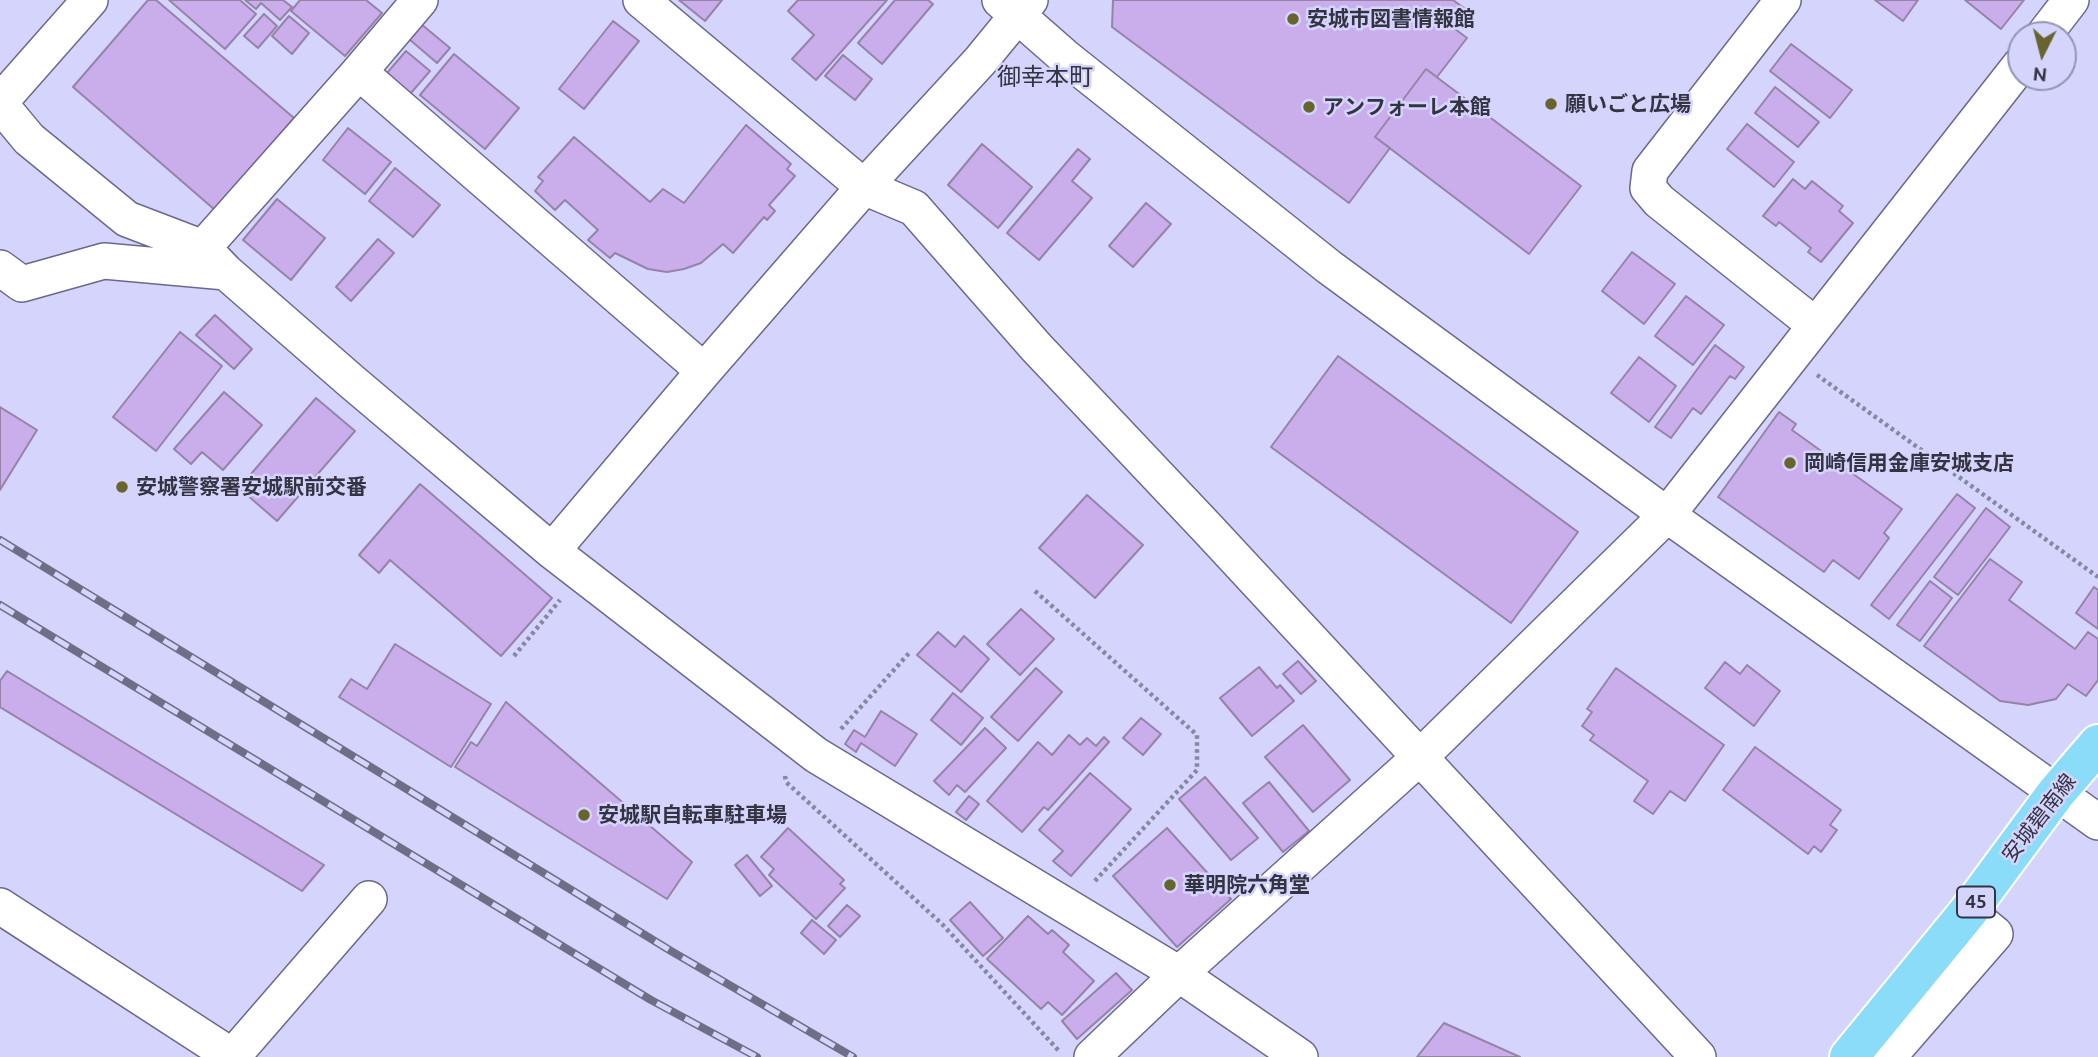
<!DOCTYPE html>
<html>
<head>
<meta charset="utf-8">
<style>
  body { margin:0 }
  #map { position:relative; width:2098px; height:1057px; overflow:hidden; background:#d5d4fc; font-family:Ubuntu,sans-serif }
  canvas { display:block }
  .north { position:absolute; left:2007px; top:21px; width:70px; height:70px; box-sizing:border-box; background:#d5d4fc; border:2px solid #9494b2; border-radius:50%; rotate:186deg; font-size:19px; font-weight:700; line-height:28px; text-align:center; color:#333342 }
  .north::after { content:''; display:block; margin:auto; width:24px; height:32px; background:#676430; clip-path:polygon(50% 0,100% 100%,50% 72%,0 100%) }
</style>
</head>
<body>
<div id="map">
<canvas width="2098" height="1057"></canvas>
<div class="north">N</div>
</div>
<script>
const context = document.querySelector('canvas').getContext('2d');
context.lineJoin = 'round';
function fill(path, color) {
  context.fillStyle = color;
  context.fill(path, 'evenodd');
}
function toPath(rows) {
  const path = new Path2D();
  for (const r of rows) {
    path.moveTo(r[0], r[1]);
    for (let i = 2; i < r.length; i += 2) path.lineTo(r[i], r[i + 1]);
  }
  return path;
}
function strokePath(path, color, width, dash) {
  context.strokeStyle = color;
  context.lineWidth = width;
  context.lineCap = dash ? 'butt' : 'round';
  context.setLineDash(dash || []);
  context.stroke(path);
}
function write(font, color, halo, rows, align = 'center') {
  context.font = font + ' Ubuntu,"Noto Sans JP",sans-serif';
  context.lineWidth = 5;
  context.setLineDash([]);
  context.textBaseline = 'middle';
  context.strokeStyle = halo;
  context.fillStyle = color;
  for (const [text, x, y, turn = 0] of rows) {
    context.save();
    context.translate(x, y);
    context.rotate((+turn || 0) * Math.PI / 180);
    context.textAlign = isNaN(turn) ? turn : align;
    if (halo) context.strokeText(text, 0, 0);
    context.fillText(text, 0, 0);
    context.restore();
  }
}
const building = toPath([
  [148,0,156,0,294,118,215,210,73,87,148,0],
  [169,0,240,0,256,14,225,49,169,0],
  [245,0,283,0,292,7,280,20,261,3,256,9,245,0],
  [300,0,366,0,382,13,345,56,291,11,300,0],
  [679,0,722,0,705,21,679,0],
  [798,0,887,0,816,80,792,59,814,35,788,11,798,0],
  [895,0,928,0,933,4,882,64,858,43,895,0],
  [1113,0,1453,0,1468,11,1455,29,1467,38,1437,77,1426,69,1375,137,1390,148,1349,203,1112,27,1113,0],
  [1875,0,1918,0,1903,21,1875,0],
  [1965,0,2024,0,2001,29,1965,0],
  [264,14,277,26,258,48,244,36,264,14],
  [289,16,309,33,292,54,272,36,289,16],
  [613,21,639,41,584,109,559,89,613,21],
  [421,24,450,48,437,63,409,39,421,24],
  [1791,44,1852,90,1830,118,1770,71,1791,44],
  [406,51,430,71,410,94,387,73,406,51],
  [454,54,519,108,485,149,420,95,454,54],
  [843,55,872,79,855,100,825,76,843,55],
  [1426,69,1581,186,1529,254,1375,137,1426,69],
  [1775,87,1819,122,1798,147,1755,113,1775,87],
  [1747,124,1794,162,1774,187,1727,149,1747,124],
  [746,125,791,164,787,169,795,176,769,205,775,211,767,220,764,217,733,253,723,244,701,263,684,269,667,272,648,269,615,253,610,258,588,240,598,230,565,200,555,210,535,191,543,181,538,177,574,137,650,202,663,189,684,203,746,125],
  [348,128,391,162,365,194,323,160,348,128],
  [982,144,1032,187,998,228,948,185,982,144],
  [1078,149,1090,159,1072,181,1092,198,1039,260,1007,233,1078,149],
  [395,168,440,205,413,237,369,201,395,168],
  [1793,179,1805,189,1812,181,1843,206,1839,211,1853,223,1821,262,1808,252,1811,248,1779,222,1776,226,1763,216,1793,179],
  [277,199,325,238,291,280,243,240,277,199],
  [1146,203,1171,224,1133,267,1109,246,1146,203],
  [378,239,394,253,351,301,336,287,378,239],
  [1632,252,1675,284,1644,324,1602,291,1632,252],
  [1686,296,1724,325,1693,365,1655,336,1686,296],
  [215,315,252,349,234,369,196,335,215,315],
  [180,332,222,366,156,451,113,417,180,332],
  [1715,345,1744,367,1735,379,1730,376,1701,414,1693,408,1671,438,1655,427,1715,345],
  [1338,356,1578,532,1511,623,1271,447,1338,356],
  [1639,357,1676,386,1649,422,1611,393,1639,357],
  [224,392,262,425,223,470,202,452,191,464,174,449,224,392],
  [316,398,355,431,277,521,239,488,316,398],
  [0,407,37,430,0,490,0,407],
  [1779,412,1796,424,1792,430,1902,509,1884,533,1889,538,1859,579,1833,560,1824,572,1718,497,1779,412],
  [420,484,552,598,501,656,390,560,379,573,359,555,420,484],
  [1957,494,1975,508,1889,619,1871,605,1957,494],
  [1087,495,1143,545,1095,598,1039,548,1087,495],
  [1986,508,2010,527,1958,595,1934,577,1986,508],
  [1990,559,2022,582,2009,600,2075,649,2088,632,2098,639,2098,680,2086,696,2068,684,2056,699,2028,705,2000,701,1924,646,1990,559],
  [1930,581,1952,598,1920,641,1897,625,1930,581],
  [2094,587,2098,590,2098,629,2076,613,2094,587],
  [1021,609,1054,639,1020,675,987,644,1021,609],
  [938,632,955,647,964,636,989,659,961,692,917,655,938,632],
  [395,644,491,704,451,767,339,697,351,679,367,689,395,644],
  [1298,661,1316,681,1301,694,1283,674,1298,661],
  [1725,662,1740,674,1747,665,1780,691,1754,726,1705,688,1725,662],
  [1259,667,1277,688,1280,685,1294,701,1252,736,1220,698,1259,667],
  [1036,668,1062,692,1018,741,991,717,1036,668],
  [1616,668,1724,745,1685,801,1670,791,1653,814,1634,801,1648,781,1590,740,1594,735,1582,726,1592,712,1587,709,1616,668],
  [7,671,324,865,302,891,0,707,0,681,7,671],
  [953,693,983,718,961,745,931,720,953,693],
  [506,702,692,862,667,899,455,767,471,742,477,746,506,702],
  [881,711,917,734,895,766,861,743,856,752,845,744,854,730,865,737,881,711],
  [1141,718,1161,734,1143,755,1123,738,1141,718],
  [1303,725,1350,780,1313,812,1265,757,1303,725],
  [985,728,1006,748,965,792,957,785,949,795,934,781,985,728],
  [1069,735,1080,745,1087,738,1096,746,1104,737,1109,742,1048,810,1044,807,1022,832,987,801,1038,742,1052,755,1069,735],
  [1755,747,1841,810,1830,825,1837,830,1821,852,1814,846,1808,854,1723,790,1755,747],
  [1090,773,1131,809,1071,876,1053,861,1063,851,1039,830,1090,773],
  [1205,777,1258,838,1231,860,1179,799,1205,777],
  [1269,782,1309,831,1283,852,1243,803,1269,782],
  [969,796,979,804,966,820,956,812,969,796],
  [788,828,844,880,840,884,845,888,816,919,769,875,774,869,761,857,788,828],
  [1167,828,1231,899,1177,947,1113,876,1167,828],
  [747,855,772,886,760,896,735,865,747,855],
  [970,902,1003,938,983,956,950,920,970,902],
  [847,905,860,916,840,937,828,926,847,905],
  [1028,916,1048,934,1052,930,1069,945,1063,952,1094,981,1062,1015,1048,1002,1041,1009,987,959,1028,916],
  [812,920,836,940,824,954,801,933,812,920],
  [1116,973,1132,990,1077,1039,1062,1021,1116,973],
  [1444,1023,1520,1057,1417,1057,1444,1023]
]);
fill(building, '#caadeb');
strokePath(building, '#9584a8', 2);
const minor = toPath([
  [641,0,864,187,914,208,1036,347,1208,529,1698,1057],
  [1000,0,1065,57,1329,267,1667,515,2098,822],
  [1783,0,1650,171,1648,188,1659,201,1815,325],
  [2044,35,2071,0],
  [359,72,704,371],
  [0,102,90,0],
  [0,104,29,139,127,219,203,248,226,272,351,381,552,551,816,755,1179,974,1300,1057],
  [203,248,359,72,420,0],
  [0,268,22,284,104,261,226,272],
  [552,551,704,371,864,187,980,61,1030,0],
  [0,906,233,1057],
  [232,1057,369,899],
  [1092,1057,1179,974,1420,757,1667,515,2021,64],
  [1888,1057,1995,934,1968,912]
]);
const major = toPath([
  [1849,1057,1968,912,2056,793,2098,744]
]);
strokePath(minor, '#6a688c', 38);
strokePath(major, '#fff', 42);
strokePath(toPath([
  [1817,375,2098,577],
  [1035,591,1197,735,1197,770,1094,882],
  [514,656,560,600],
  [841,729,910,652],
  [785,776,786,782,942,924,1059,1051]
]), '#8787a3', 4.5, [3.5, 3.5]);
strokePath(minor, '#fff', 35);
strokePath(major, '#8adcf8', 38);
const rail = toPath([
  [0,540,671,951,853,1057],
  [0,605,651,1000,757,1057]
]);
strokePath(rail, '#6e6e86', 8);
strokePath(rail, '#d5d4fc', 5, [16]);
for (const [x, y, r, color] of [
  [1293,19,7,"#676430"],
  [1551,104,7,"#676430"],
  [1309,107,7,"#676430"],
  [1790,463,7,"#676430"],
  [122,487,7,"#676430"],
  [584,815,7,"#676430"],
  [1170,885,7,"#676430"]
]) {
  const dot = new Path2D();
  dot.arc(x, y, r, 0, 2 * Math.PI);
  context.fillStyle = color;
  context.fill(dot);
  strokePath(dot, '#d5d4fc', 2.5);
}
for (const [x, y, w] of [
  [1976,902,38]
]) {
  const box = new Path2D();
  box.roundRect(x - w / 2, y - 15.5, w, 31, 5);
  context.fillStyle = '#d5d4fc';
  context.fill(box);
  strokePath(box, '#333342', 2);
}
write('bold 19px', '#333342', null, [
  ["45",1976,902]
]);
write('bold 21px', '#333342', '#d5d4fc', [
  ["安城市図書情報館",1307,19],
  ["願いごと広場",1565,104],
  ["アンフォーレ本館",1323,107],
  ["岡崎信用金庫安城支店",1804,463],
  ["安城警察署安城駅前交番",136,487],
  ["安城駅自転車駐車場",598,815],
  ["華明院六角堂",1184,885]
], 'left');
write('21px', '#333342', '#d5d4fc', [
  ["安城碧南線",2039,818,-52]
]);
write('24px', '#333342', '#d5d4fc', [
  ["御幸本町",1045,77]
]);
</script>
</body>
</html>
